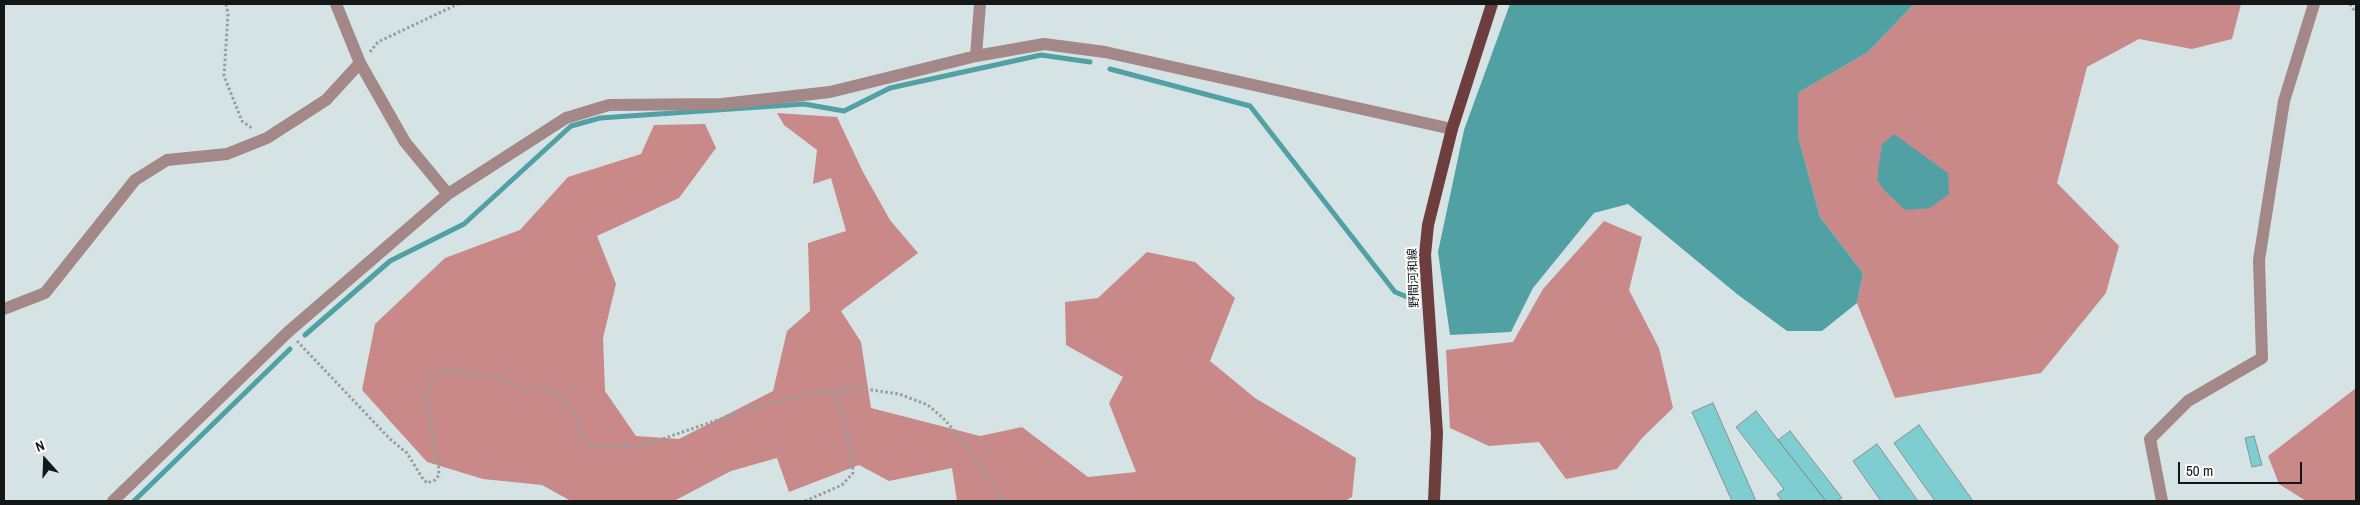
<!DOCTYPE html>
<html>
<head>
<meta charset="utf-8">
<style>
  body { margin:0 }
  #map { position:relative; width:2360px; height:505px; overflow:hidden; background:#d6e3e4; font-family:"Archivo Narrow",sans-serif }
  canvas { display:block }
  .frame { position:absolute; inset:0; border:5px solid #131717; pointer-events:none }
  .north { position:absolute; left:20px; top:435px; width:50px; height:50px; -webkit-text-stroke:4px #fff; paint-order:stroke; rotate:340deg; font-size:14px; font-weight:700; line-height:20px; text-align:center; color:#131717 }
  .north::after { content:''; display:block; margin:auto; width:18px; height:22px; background:#131717; clip-path:polygon(50% 0,100% 100%,50% 72%,0 100%) }
  .scale { position:absolute; left:2178px; top:462px; width:124px; height:22px; box-sizing:border-box; border:2px solid #131717; border-top:0; padding-left:6px; font-size:15px; line-height:18px; white-space:nowrap; color:#131717; -webkit-text-stroke:4px #fff; paint-order:stroke }
</style>
</head>
<body>
<div id="map">
<canvas width="2360" height="505"></canvas>
<div class="frame"></div>
<div class="north">N</div>
<div class="scale">50 m</div>
</div>
<script>
const context = document.querySelector('canvas').getContext('2d');
context.lineJoin = 'round';
function fill(path, color) {
  context.fillStyle = color;
  context.fill(path, 'evenodd');
}
function toPath(rows) {
  const path = new Path2D();
  for (const r of rows) {
    path.moveTo(r[0], r[1]);
    for (let i = 2; i < r.length; i += 2) path.lineTo(r[i], r[i + 1]);
  }
  return path;
}
function strokePath(path, color, width, dash) {
  context.strokeStyle = color;
  context.lineWidth = width;
  context.lineCap = dash ? 'butt' : 'round';
  context.setLineDash(dash || []);
  context.stroke(path);
}
function write(font, color, halo, rows, align = 'center') {
  context.font = font + ' "Archivo Narrow","Noto Sans JP",sans-serif';
  context.lineWidth = 4;
  context.setLineDash([]);
  context.textBaseline = 'middle';
  context.strokeStyle = halo;
  context.fillStyle = color;
  for (const [text, x, y, turn = 0] of rows) {
    context.save();
    context.translate(x, y);
    context.rotate((+turn || 0) * Math.PI / 180);
    context.textAlign = isNaN(turn) ? turn : align;
    if (halo) context.strokeText(text, 0, 0);
    context.fillText(text, 0, 0);
    context.restore();
  }
}
fill(toPath([
  [1914,4,2241,4,2232,39,2192,49,2139,39,2087,67,2057,183,2119,246,2106,293,2041,373,1895,398,1857,303,1863,273,1820,217,1798,136,1798,93,1868,52],
  [777,113,837,117,863,172,890,220,918,253,841,311,861,342,871,408,980,436,1022,427,1088,477,1136,472,1109,403,1123,377,1066,345,1065,302,1098,298,1147,252,1195,262,1235,298,1210,361,1255,398,1356,458,1352,497,1345,501,957,501,952,468,889,481,859,465,789,492,777,458,731,471,674,501,571,501,542,485,483,479,427,462,362,390,375,324,445,258,520,230,568,177,641,154,654,125,705,124,716,148,679,198,597,236,616,284,603,338,605,391,636,436,679,439,773,391,787,331,810,311,808,243,846,231,831,178,813,184,817,150,784,125],
  [1604,221,1642,237,1629,290,1659,348,1673,408,1643,437,1617,469,1566,479,1539,442,1489,446,1450,428,1446,350,1513,342,1543,289],
  [2356,388,2356,501,2306,501,2279,484,2268,456]
]), '#c88988');
fill(toPath([
  [1510,4,1914,4,1868,52,1798,93,1798,136,1820,217,1863,273,1857,303,1822,331,1787,331,1737,294,1628,204,1594,213,1533,288,1511,332,1450,335,1438,252,1464,130],
  [1894,134,1948,173,1949,194,1930,208,1905,210,1883,189,1877,179,1882,144]
]), '#51a1a4');
strokePath(toPath([
  [1110,69,1250,106,1395,292,1412,299],
  [305,335,390,261,464,224,571,126,600,118,804,104,844,111,890,88,1041,55,1090,62],
  [134,501,290,349]
]), '#51a1a4', 5);
const building = toPath([
  [1713,403,1756,501,1732,501,1692,412,1713,403],
  [1756,411,1778,440,1826,501,1782,501,1777,494,1784,489,1736,427,1756,411],
  [1919,425,1973,501,1935,501,1894,443,1919,425],
  [1790,431,1842,498,1837,501,1826,501,1778,440,1790,431],
  [2254,436,2262,465,2252,467,2245,438,2254,436],
  [1877,444,1918,501,1881,501,1853,461,1877,444]
]);
fill(building, '#7eced1');
strokePath(building, '#859292', 1);
strokePath(toPath([
  [226,4,228,14,224,76,242,121,253,129],
  [2350,4,2356,13],
  [370,52,378,42,458,4],
  [297,341,390,439,407,453,423,479,427,483,435,480,439,475,438,460,425,399,432,379,440,372,450,371,500,378,526,390,548,388,561,397,576,417,584,439,596,446,642,446,749,409,802,395,858,388,899,394,928,405,945,420,962,440,1004,501],
  [805,501,842,485,853,473,852,455,835,391]
]), '#959fa0', 3, [2.5, 2.5]);
strokePath(toPath([
  [336,4,360,63,405,142,448,194],
  [976,56,980,4],
  [4,309,45,293,135,180,167,160,227,154,267,138,326,100,360,63],
  [113,501,288,332,448,194,566,118,609,105,722,104,830,92,976,56,1044,44,1105,52,1452,129],
  [2162,501,2150,439,2188,401,2262,358,2259,260,2284,101,2314,4]
]), '#a48787', 12);
strokePath(toPath([
  [1434,501,1437,433,1425,255,1428,225,1452,129,1492,4]
]), '#6e3e3f', 12);
write('12px', '#131717', '#fff', [
  ["野間河和線",1414,278,-92]
]);
</script>
</body>
</html>
